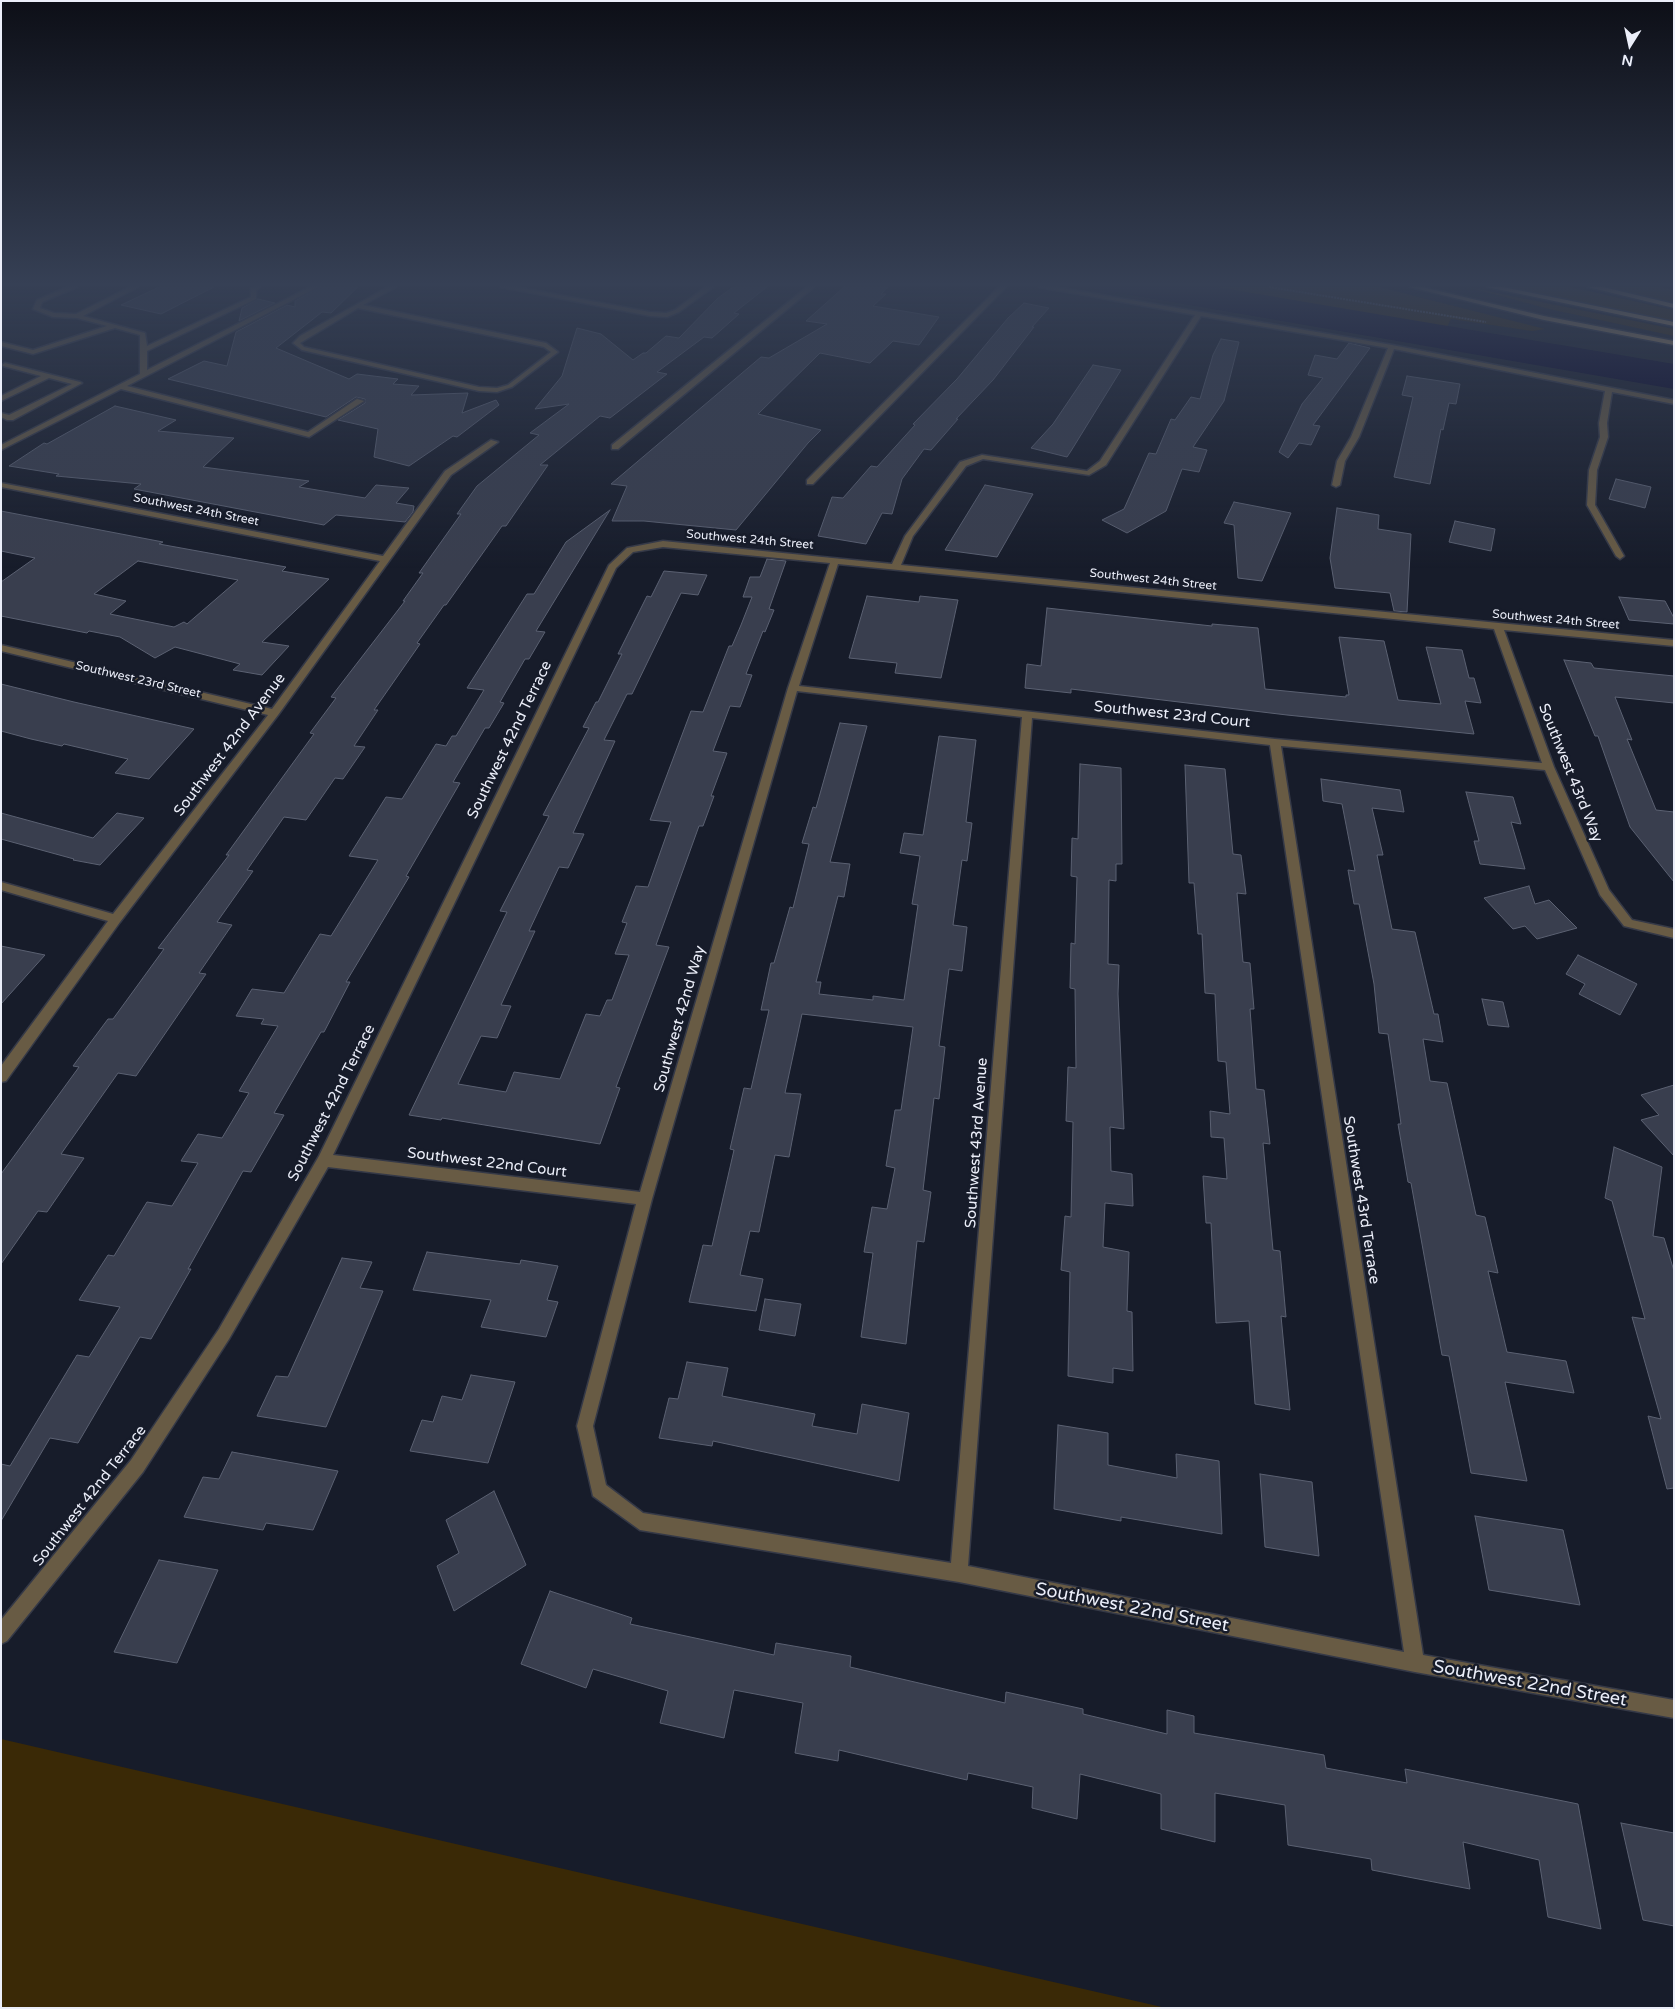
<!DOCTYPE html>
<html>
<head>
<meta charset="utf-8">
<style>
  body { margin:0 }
  #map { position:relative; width:1675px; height:2009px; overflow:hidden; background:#171c2a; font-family:"Varela Round",sans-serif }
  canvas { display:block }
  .frame { position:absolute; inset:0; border:2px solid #ebeef9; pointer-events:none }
  .north { position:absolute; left:1605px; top:20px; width:50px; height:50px; -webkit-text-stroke:4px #171c2a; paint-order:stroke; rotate:190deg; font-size:14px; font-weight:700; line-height:20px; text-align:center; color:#ebeef9 }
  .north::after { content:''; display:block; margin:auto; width:18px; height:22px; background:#ebeef9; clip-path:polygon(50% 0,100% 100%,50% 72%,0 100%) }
</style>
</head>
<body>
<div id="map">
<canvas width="1675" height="2009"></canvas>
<div class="frame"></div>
<div class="north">N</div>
</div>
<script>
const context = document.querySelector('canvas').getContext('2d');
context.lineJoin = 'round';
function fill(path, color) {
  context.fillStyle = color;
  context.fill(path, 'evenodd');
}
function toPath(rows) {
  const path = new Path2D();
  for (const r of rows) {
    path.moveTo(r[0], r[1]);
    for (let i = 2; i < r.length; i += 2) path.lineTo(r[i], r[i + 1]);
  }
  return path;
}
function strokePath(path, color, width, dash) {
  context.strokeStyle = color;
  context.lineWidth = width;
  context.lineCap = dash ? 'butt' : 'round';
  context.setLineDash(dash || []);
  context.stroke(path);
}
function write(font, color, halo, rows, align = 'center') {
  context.font = font + ' "Varela Round",sans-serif';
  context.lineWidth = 5;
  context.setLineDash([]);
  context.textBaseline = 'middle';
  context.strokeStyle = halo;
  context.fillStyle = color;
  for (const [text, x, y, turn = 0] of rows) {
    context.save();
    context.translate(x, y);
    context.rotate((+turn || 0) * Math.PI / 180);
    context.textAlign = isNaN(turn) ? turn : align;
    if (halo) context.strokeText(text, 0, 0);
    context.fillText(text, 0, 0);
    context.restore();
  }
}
fill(toPath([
  [1216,287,1379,287,1545,329,1532,331,1451,319,1447,327],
  [1467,287,1674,329,1674,336,1549,309],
  [1506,287,1570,287,1674,310,1674,321],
  [1604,287,1659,287,1674,290,1674,303],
  [1,1739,1166,2008,1,2008]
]), '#3a2906');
fill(toPath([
  [1086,287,1216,287,1674,364,1674,389]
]), '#020027');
const building = toPath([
  [159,287,214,287,161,314,121,305,159,287],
  [320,287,358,287,331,313,322,312,317,316,276,348,349,379,357,374,398,379,393,384,419,386,411,395,468,393,462,413,496,400,499,405,457,437,453,436,409,466,374,457,378,429,338,420,365,403,365,399,356,397,326,417,168,379,204,361,227,366,236,332,287,305,295,307,295,301,320,287],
  [733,287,767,287,734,313,739,314,712,338,704,337,657,372,667,374,610,418,600,416,540,465,548,465,506,526,502,526,446,605,444,605,417,643,420,644,374,710,378,710,354,746,365,747,343,779,335,778,306,820,284,817,247,870,253,871,217,922,232,925,199,973,206,974,136,1076,118,1073,61,1154,84,1158,47,1212,38,1211,1,1264,1,1174,79,1067,73,1066,108,1019,113,1019,164,949,158,948,229,855,226,855,314,734,310,733,336,698,331,697,405,601,403,601,423,573,419,573,461,514,457,514,477,486,539,435,530,433,569,404,535,409,562,376,577,328,601,334,633,360,643,353,646,353,666,336,679,338,718,298,733,287],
  [844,287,888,287,881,294,886,294,873,306,939,317,919,345,893,341,870,363,820,353,758,414,821,430,808,443,736,530,644,521,612,521,627,486,611,484,761,357,769,358,827,324,806,321,844,287],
  [258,299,275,303,239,321,242,308,258,299],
  [1024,303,1049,308,1032,327,1034,327,993,380,956,419,958,419,931,450,924,449,902,479,892,514,882,513,866,544,818,536,832,497,843,498,871,466,877,467,915,425,913,424,957,379,1008,318,1024,303],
  [1221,339,1239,342,1224,401,1193,447,1207,450,1199,472,1182,469,1166,511,1127,533,1102,520,1124,509,1149,453,1156,454,1171,419,1175,420,1191,397,1200,399,1213,355,1221,339],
  [1349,343,1370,348,1313,425,1320,426,1311,445,1299,443,1288,458,1279,452,1302,404,1323,378,1308,375,1315,355,1337,359,1349,343],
  [1093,365,1121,370,1071,451,1067,457,1031,448,1053,424,1093,365],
  [1407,376,1460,384,1456,404,1449,403,1443,430,1441,429,1430,484,1394,477,1413,397,1402,395,1407,376],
  [115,406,176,420,158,431,234,438,203,467,309,481,299,487,365,498,376,485,409,488,396,503,414,506,413,512,405,522,336,515,324,525,134,489,141,484,56,476,59,474,9,466,44,443,47,444,115,406],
  [1616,479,1651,487,1645,508,1609,499,1616,479],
  [985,485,1033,494,997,557,945,550,985,485],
  [1234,502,1291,513,1262,581,1238,578,1234,525,1224,523,1234,502],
  [1337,508,1379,515,1378,529,1411,534,1407,612,1394,611,1390,593,1335,588,1330,558,1337,508],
  [610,510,536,631,545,632,529,659,525,659,500,702,504,703,489,728,485,728,453,782,460,783,406,876,409,877,346,982,350,982,324,1032,321,1032,274,1113,284,1115,251,1172,243,1171,188,1269,191,1269,151,1339,140,1337,78,1443,50,1438,1,1521,1,1464,10,1466,77,1355,89,1357,120,1307,79,1300,108,1255,114,1256,147,1202,172,1206,198,1163,181,1161,198,1134,222,1138,249,1093,239,1091,278,1026,261,1024,264,1019,236,1016,252,989,284,993,320,934,331,936,378,860,349,856,386,797,402,799,436,744,446,746,452,736,456,736,484,690,467,688,527,594,534,594,566,542,610,510],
  [1,511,163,542,159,544,286,567,282,571,329,579,262,642,289,646,262,675,233,670,240,664,175,647,155,658,120,637,89,631,87,633,1,616,1,582,35,558,1,551,1,511],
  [138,561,238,580,187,624,184,622,174,627,110,614,126,601,94,594,138,561],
  [1455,521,1495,529,1491,551,1449,542,1455,521],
  [767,559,786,561,769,609,774,610,765,632,763,631,746,674,752,675,740,707,730,706,713,751,727,753,711,796,714,796,703,826,699,826,656,945,669,947,616,1087,620,1088,600,1144,442,1118,441,1120,409,1115,507,912,500,911,549,816,543,815,589,728,583,727,596,702,598,702,622,654,618,654,647,596,651,597,664,571,707,575,698,595,681,593,632,694,627,694,604,740,615,741,573,833,584,834,568,868,559,867,529,931,535,931,501,1005,511,1006,497,1038,481,1036,458,1084,506,1092,514,1072,560,1079,586,1014,600,1016,607,1000,612,1000,629,955,615,954,627,923,622,922,636,886,648,887,671,822,650,820,691,711,703,712,729,646,732,646,741,625,752,597,743,597,750,577,760,577,767,559],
  [867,596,919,602,920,596,958,600,941,678,895,673,897,663,849,658,867,596],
  [1619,597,1665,601,1674,618,1674,624,1629,620,1619,597],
  [1047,608,1212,626,1212,624,1258,628,1265,689,1346,697,1346,695,1349,695,1339,637,1384,641,1398,700,1441,704,1426,647,1462,650,1469,678,1474,678,1481,703,1465,701,1474,734,1287,715,1071,689,1071,693,1025,688,1027,664,1041,666,1047,608],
  [1564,660,1591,663,1594,668,1674,676,1674,703,1615,697,1632,740,1627,739,1656,810,1674,812,1674,882,1630,827,1598,736,1595,736,1564,660],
  [1,684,74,702,194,729,149,779,115,773,128,759,64,744,62,746,31,739,1,731,1,684],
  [840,723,867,726,830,862,850,864,844,897,838,896,816,982,821,982,819,994,873,1000,873,996,904,1000,918,905,912,904,920,856,900,853,904,833,923,835,939,736,976,740,966,822,972,823,967,861,962,860,953,925,967,927,962,971,949,969,939,1046,945,1047,939,1099,934,1098,923,1190,931,1192,924,1242,917,1241,906,1344,861,1337,873,1253,864,1252,872,1207,887,1209,895,1168,886,1166,895,1110,901,1110,913,1027,802,1014,785,1093,801,1094,789,1157,775,1155,759,1232,750,1231,740,1275,763,1279,756,1311,689,1302,703,1245,712,1246,734,1150,730,1149,744,1088,751,1089,769,1010,761,1010,771,963,774,963,790,907,793,908,809,844,802,843,813,807,816,808,840,723],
  [1080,764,1121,768,1122,864,1116,864,1116,881,1109,880,1108,964,1119,965,1118,994,1124,1129,1110,1127,1111,1171,1132,1174,1133,1206,1105,1203,1103,1247,1129,1252,1127,1311,1132,1312,1133,1371,1113,1368,1113,1383,1068,1376,1070,1272,1061,1270,1065,1216,1071,1217,1073,1122,1066,1121,1068,1067,1076,1068,1075,989,1070,988,1071,943,1075,944,1077,877,1071,876,1072,838,1078,839,1080,764],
  [1185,765,1225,769,1233,854,1241,855,1246,894,1237,893,1243,962,1250,963,1254,1009,1250,1009,1256,1089,1264,1090,1270,1144,1263,1143,1273,1250,1280,1251,1286,1317,1281,1316,1290,1410,1255,1404,1249,1321,1216,1323,1211,1223,1206,1223,1203,1176,1227,1179,1224,1138,1211,1137,1210,1111,1230,1114,1226,1062,1218,1061,1215,994,1205,993,1202,934,1198,934,1194,883,1189,883,1185,765],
  [1321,779,1400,790,1404,812,1372,808,1383,855,1377,855,1392,929,1415,932,1434,1014,1438,1014,1443,1042,1423,1039,1430,1081,1447,1083,1476,1215,1485,1217,1498,1273,1488,1271,1507,1352,1566,1361,1574,1393,1505,1382,1527,1481,1471,1473,1449,1356,1442,1355,1411,1183,1408,1182,1398,1124,1401,1124,1388,1034,1379,1033,1374,984,1359,904,1354,904,1348,870,1355,871,1342,804,1323,801,1321,779],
  [1466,792,1513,797,1521,824,1511,822,1525,869,1480,864,1474,841,1479,841,1466,792],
  [1,813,93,838,117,813,144,818,100,865,73,860,74,859,1,839,1,813],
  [1529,886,1535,904,1549,900,1577,928,1537,939,1525,926,1513,929,1484,898,1529,886],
  [1,946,45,955,1,1004,1,946],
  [1578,955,1637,984,1620,1015,1579,994,1585,984,1566,974,1578,955],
  [1482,999,1503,1002,1509,1027,1488,1025,1482,999],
  [1674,1085,1674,1156,1641,1120,1659,1115,1641,1095,1674,1085],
  [1614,1147,1662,1167,1653,1236,1664,1238,1674,1271,1674,1488,1667,1489,1648,1416,1661,1419,1632,1317,1645,1319,1612,1201,1605,1198,1614,1147],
  [427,1252,520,1264,521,1260,558,1266,547,1300,558,1302,546,1337,481,1327,491,1300,413,1290,427,1252],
  [342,1258,372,1262,360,1288,383,1291,326,1427,257,1416,276,1376,288,1377,342,1258],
  [765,1299,801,1304,795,1336,759,1330,765,1299],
  [687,1362,728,1368,722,1396,815,1414,812,1426,857,1434,862,1404,909,1413,899,1481,713,1441,712,1446,659,1438,669,1398,678,1399,687,1362],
  [471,1375,515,1382,488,1463,410,1451,422,1420,433,1422,442,1396,462,1400,471,1375],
  [1058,1425,1108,1433,1108,1465,1177,1478,1176,1454,1219,1461,1222,1534,1121,1517,1121,1521,1054,1509,1058,1425],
  [232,1452,338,1471,313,1530,266,1523,263,1530,184,1517,203,1477,219,1479,232,1452],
  [1260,1474,1312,1482,1319,1556,1265,1547,1260,1474],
  [494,1491,526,1565,454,1611,437,1566,459,1553,446,1520,494,1491],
  [1475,1516,1563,1530,1580,1605,1489,1590,1475,1516],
  [159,1560,218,1570,177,1663,114,1652,159,1560],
  [550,1591,632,1618,630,1624,774,1655,776,1643,851,1656,850,1667,1005,1703,1006,1692,1083,1709,1083,1714,1167,1734,1167,1710,1194,1716,1194,1733,1324,1755,1326,1768,1407,1783,1405,1769,1578,1804,1601,1929,1548,1917,1539,1860,1463,1842,1470,1889,1372,1870,1371,1859,1288,1845,1285,1805,1215,1793,1215,1842,1161,1829,1161,1794,1080,1774,1077,1819,1032,1808,1033,1787,968,1773,967,1780,839,1750,838,1761,795,1753,803,1703,734,1690,724,1738,660,1723,668,1691,593,1669,586,1688,521,1664,550,1591],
  [1621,1823,1674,1833,1674,1926,1643,1920,1621,1823]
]);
fill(building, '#393e4e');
strokePath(building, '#5b6172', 1);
const minor = toPath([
  [68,287,77,287,42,302,40,308,54,313,76,314,130,287,138,287,83,316,145,333,147,346,251,297,251,288,260,287,256,290,256,299,147,351,147,370,310,287,318,287,127,386,308,432,357,399,364,401,309,437,121,389,1,450,1,445,140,374,140,335,115,328,33,354,1,346,1,342,33,350,107,326,77,318,53,317,33,309,37,300,68,287],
  [388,287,396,287,363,305,546,343,558,352,512,387,497,392,479,391,302,350,293,343,300,336,388,287],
  [358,308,544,347,551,352,508,385,497,388,479,387,304,347,300,343,358,308],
  [501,287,516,287,650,312,666,313,675,310,706,287,713,287,679,312,667,317,650,316,501,287],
  [807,287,814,287,618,449,612,449,612,445,807,287],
  [999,287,1006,287,813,484,807,484,807,480,999,287],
  [1039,287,1055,287,1392,345,1674,400,1674,404,1612,392,1607,423,1608,437,1597,470,1595,505,1624,556,1620,559,1616,556,1587,505,1589,470,1600,437,1599,423,1605,391,1394,349,1359,437,1345,461,1340,485,1336,487,1332,485,1337,461,1351,437,1388,348,1201,316,1106,465,1089,475,983,459,966,466,913,536,901,565,1674,640,1674,646,1504,630,1554,767,1609,890,1632,920,1674,929,1674,938,1624,926,1600,895,1545,770,1281,746,1423,1655,1674,1700,1674,1718,1415,1672,959,1582,640,1530,593,1496,577,1426,636,1204,328,1167,229,1339,143,1472,7,1641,1,1644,1,1620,131,1460,219,1329,319,1156,609,565,627,548,663,541,892,564,905,536,960,462,982,455,1087,471,1100,461,1195,315,1039,287],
  [663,547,830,563,788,688,640,1192,333,1155,616,568,633,552,663,547],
  [838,564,1494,629,1542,763,1275,739,799,686,838,564],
  [797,691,1022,717,951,1563,643,1513,606,1485,593,1426,652,1199,797,691],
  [1032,718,1270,745,1404,1652,968,1566,1032,718],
  [5,363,80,382,82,383,13,420,7,420,1,417,1,413,9,415,72,384,49,378,1,401,1,396,41,376,3,366,2,365,5,363],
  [491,440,498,442,451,475,278,715,120,922,6,1081,1,1082,1,1066,108,921,1,890,1,882,113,914,268,715,1,651,1,645,272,709,380,561,1,487,1,483,383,556,445,471,491,440]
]);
const major = toPath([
  [1410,287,1422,287,1544,316,1674,341,1674,345,1544,320,1410,287]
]);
const highway = toPath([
  [1487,287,1503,287,1674,322,1674,326,1487,287],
  [1588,287,1603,287,1674,304,1674,308,1588,287]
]);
strokePath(minor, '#353947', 3);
strokePath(major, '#353947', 3);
strokePath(highway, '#353947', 3);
strokePath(toPath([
  [1269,287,1486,322]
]), '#707481', 2, [2, 1]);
fill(minor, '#685b44');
fill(major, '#b69a6a');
fill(highway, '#d5b379');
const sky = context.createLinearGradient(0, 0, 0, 569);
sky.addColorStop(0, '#0d0f17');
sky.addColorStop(0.5, '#364055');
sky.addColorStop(1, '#36405500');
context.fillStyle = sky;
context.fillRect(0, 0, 1675, 569);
write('12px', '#ebeef9', '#171c2a', [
  ["Southwest 24th Street",196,510,11],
  ["Southwest 24th Street",750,540,5],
  ["Southwest 24th Street",1153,580,6],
  ["Southwest 24th Street",1556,620,5],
  ["Southwest 23rd Street",138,680,13]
]);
write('15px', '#ebeef9', '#171c2a', [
  ["Southwest 23rd Court",1172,715,6],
  ["Southwest 42nd Terrace",510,740,-64],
  ["Southwest 42nd Avenue",230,745,-53],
  ["Southwest 43rd Way",1570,773,68],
  ["Southwest 42nd Way",680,1019,-74],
  ["Southwest 42nd Terrace",332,1103,-63],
  ["Southwest 43rd Avenue",977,1143,-86],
  ["Southwest 22nd Court",487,1163,7],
  ["Southwest 43rd Terrace",1361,1200,81],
  ["Southwest 42nd Terrace",90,1496,-52]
]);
write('18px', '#ebeef9', '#171c2a', [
  ["Southwest 22nd Street",1132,1608,11],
  ["Southwest 22nd Street",1530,1684,10]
]);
</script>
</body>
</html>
